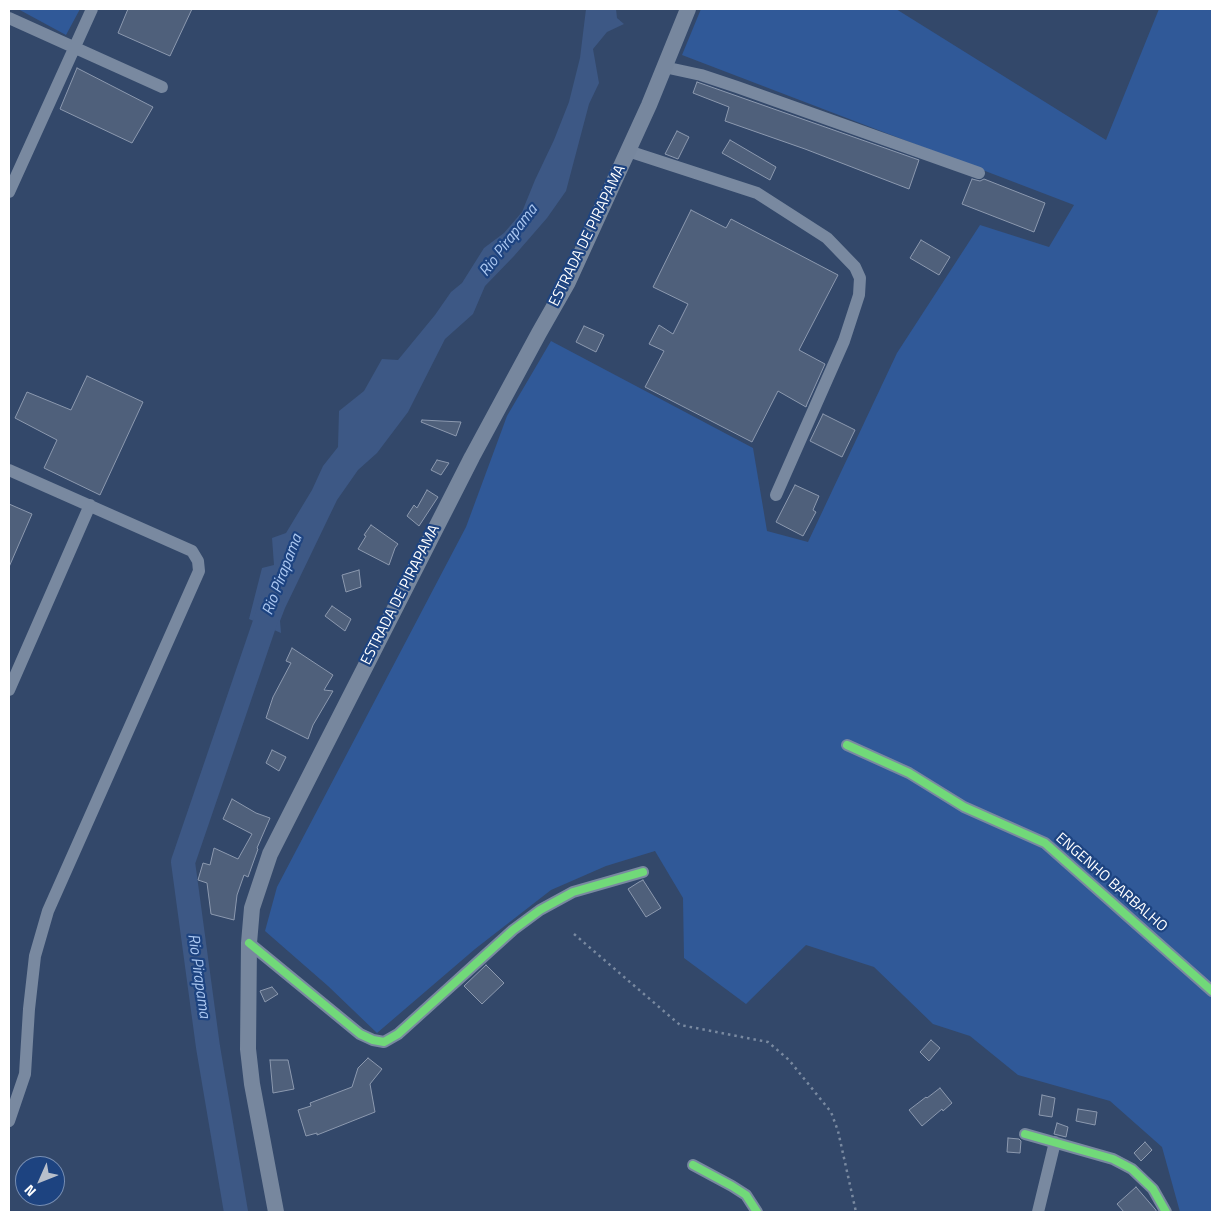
<!DOCTYPE html>
<html>
<head>
<meta charset="utf-8">
<style>
  body { margin:0 }
  #map { position:relative; width:1221px; height:1221px; overflow:hidden; background:#33486a; font-family:"Titillium Web",sans-serif }
  canvas { display:block }
  .frame { position:absolute; inset:0; border:10px solid #fff; pointer-events:none }
  .north { position:absolute; left:15px; top:1156px; width:50px; height:50px; box-sizing:border-box; background:#1d4380; border:1px solid #778eb3; border-radius:50%; rotate:226deg; font-size:14px; font-weight:700; line-height:20px; text-align:center; color:#fff }
  .north::after { content:''; display:block; margin:auto; width:18px; height:22px; background:#b8bfcb; clip-path:polygon(50% 0,100% 100%,50% 72%,0 100%) }
</style>
</head>
<body>
<div id="map">
<canvas width="1221" height="1221"></canvas>
<div class="frame"></div>
<div class="north">N</div>
</div>
<script>
const context = document.querySelector('canvas').getContext('2d');
context.lineJoin = 'round';
function fill(path, color) {
  context.fillStyle = color;
  context.fill(path, 'evenodd');
}
function toPath(rows) {
  const path = new Path2D();
  for (const r of rows) {
    path.moveTo(r[0], r[1]);
    for (let i = 2; i < r.length; i += 2) path.lineTo(r[i], r[i + 1]);
  }
  return path;
}
function strokePath(path, color, width, dash) {
  context.strokeStyle = color;
  context.lineWidth = width;
  context.lineCap = dash ? 'butt' : 'round';
  context.setLineDash(dash || []);
  context.stroke(path);
}
function write(font, color, halo, rows, align = 'center') {
  context.font = font + ' "Titillium Web",sans-serif';
  context.lineWidth = 4.5;
  context.setLineDash([]);
  context.textBaseline = 'middle';
  context.strokeStyle = halo;
  context.fillStyle = color;
  for (const [text, x, y, turn = 0] of rows) {
    context.save();
    context.translate(x, y);
    context.rotate((+turn || 0) * Math.PI / 180);
    context.textAlign = isNaN(turn) ? turn : align;
    if (halo) context.strokeText(text, 0, 0);
    context.fillText(text, 0, 0);
    context.restore();
  }
}
fill(toPath([
  [18,9,80,9,66,35],
  [701,9,896,9,1106,140,1159,9,1212,9,1212,1212,1180,1212,1162,1147,1110,1101,1018,1075,970,1036,933,1024,874,967,806,945,746,1004,684,958,683,898,655,851,606,866,551,890,475,949,377,1033,328,986,265,931,277,887,466,527,507,416,551,341,753,448,767,531,808,542,897,353,980,225,1049,247,1074,205,682,55]
]), '#305998');
fill(toPath([
  [586,9,616,9,617,18,624,24,607,32,593,49,599,83,589,104,566,191,547,218,514,256,485,286,473,314,445,339,408,412,377,453,358,470,337,500,285,608,280,621,281,633,249,619,262,568,274,565,272,538,286,533,312,490,323,466,338,447,339,411,364,391,382,359,398,360,435,315,451,292,462,283,484,248,504,233,522,212,535,180,554,140,569,102,580,58]
]), '#3d5885');
strokePath(toPath([
  [236,1212,208,1047,183,862,274,596]
]), '#3d5885', 24);
const building = toPath([
  [128,9,192,9,170,56,118,33,128,9],
  [77,68,153,107,132,143,60,109,77,68],
  [697,82,919,160,909,189,805,149,725,121,729,107,693,93,697,82],
  [677,131,689,137,678,159,665,154,677,131],
  [730,140,776,167,770,180,722,153,730,140],
  [972,179,980,181,984,179,1045,203,1034,232,962,204,972,179],
  [691,210,726,228,731,219,838,275,799,350,825,364,807,404,806,407,778,391,752,442,645,387,664,351,649,344,659,325,673,334,688,304,653,287,691,210],
  [921,240,950,257,939,275,910,258,921,240],
  [584,326,604,335,596,352,576,342,584,326],
  [87,376,143,402,100,495,44,468,57,440,15,418,27,392,71,410,87,376],
  [823,414,855,430,842,457,810,441,823,414],
  [422,420,461,422,456,436,421,422,422,420],
  [437,460,449,463,441,475,431,470,437,460],
  [795,485,819,496,813,510,816,512,803,536,776,522,795,485],
  [427,490,438,497,419,526,407,516,414,505,417,508,427,490],
  [9,504,32,514,9,567,9,504],
  [371,525,398,544,395,548,389,565,358,549,366,536,364,535,371,525],
  [359,570,361,587,346,592,342,575,359,570],
  [332,606,351,619,345,631,325,616,332,606],
  [292,648,333,675,324,690,333,691,313,725,308,739,266,718,273,697,291,663,286,661,292,648],
  [272,750,286,757,279,771,266,763,272,750],
  [232,799,256,813,270,818,257,848,258,849,248,877,244,875,237,895,234,920,211,914,207,883,198,880,203,863,210,865,214,848,238,859,252,834,223,819,232,799],
  [643,880,661,908,646,917,628,889,639,882,643,880],
  [486,965,504,983,482,1004,464,986,486,965],
  [272,987,278,994,265,1002,260,991,272,987],
  [931,1040,940,1048,929,1061,920,1052,931,1040],
  [368,1058,382,1069,370,1084,375,1112,317,1135,317,1133,306,1136,298,1110,311,1106,310,1103,352,1087,358,1068,368,1058],
  [270,1060,288,1060,294,1089,273,1093,270,1060],
  [940,1088,952,1103,943,1111,942,1109,922,1126,909,1110,926,1097,927,1098,940,1088],
  [1042,1095,1055,1098,1052,1117,1039,1115,1042,1095],
  [1078,1109,1097,1112,1095,1125,1076,1121,1078,1109],
  [1057,1123,1068,1127,1066,1137,1054,1134,1057,1123],
  [1008,1138,1019,1139,1021,1141,1020,1153,1007,1152,1008,1138],
  [1145,1142,1152,1150,1141,1161,1134,1153,1145,1142],
  [1136,1187,1155,1209,1157,1212,1124,1212,1117,1204,1136,1187]
]);
fill(building, '#4f607b');
strokePath(building, '#8c99af', 1);
strokePath(toPath([
  [574,934,680,1025,768,1042,789,1060,831,1112,838,1131,856,1212]
]), '#7989a0', 2.5, [2.5, 4]);
strokePath(toPath([
  [9,18,162,87],
  [664,67,701,75,737,87,979,173],
  [628,151,757,193,827,238,855,267,860,278,859,295,844,341,776,495],
  [9,192,92,9],
  [9,470,192,551,198,561,199,571,48,911,35,956,29,1009,25,1074,9,1121],
  [9,690,90,505],
  [847,745,909,773,964,807,1045,843,1212,991],
  [249,943,360,1034,373,1040,384,1042,398,1034,513,930,540,910,573,892,643,872],
  [1025,1134,1113,1159,1132,1169,1153,1189,1166,1212],
  [693,1165,732,1186,746,1195,757,1212],
  [1038,1212,1055,1142]
]), '#7989a0', 12);
strokePath(toPath([
  [276,1212,252,1084,248,1049,249,943,252,908,270,854,472,457,539,333,568,282,649,105,688,9]
]), '#77879e', 16);
strokePath(toPath([
  [847,745,909,773,964,807,1045,843,1212,991],
  [249,943,360,1034,373,1040,384,1042,398,1034,513,930,540,910,573,892,643,872],
  [1025,1134,1113,1159,1132,1169,1153,1189,1166,1212],
  [693,1165,732,1186,746,1195,757,1212]
]), '#71d979', 8);
write('15px', '#fff', '#1d4380', [
  ["ESTRADA DE PIRAPAMA",588,236,-64],
  ["ESTRADA DE PIRAPAMA",401,595,-63],
  ["ENGENHO BARBALHO",1111,883,41]
]);
write('italic 16px', '#acc8f1', '#1d4380', [
  ["Rio Pirapama",509,241,-53],
  ["Rio Pirapama",283,575,-69],
  ["Rio Pirapama",198,976,82]
]);
</script>
</body>
</html>
